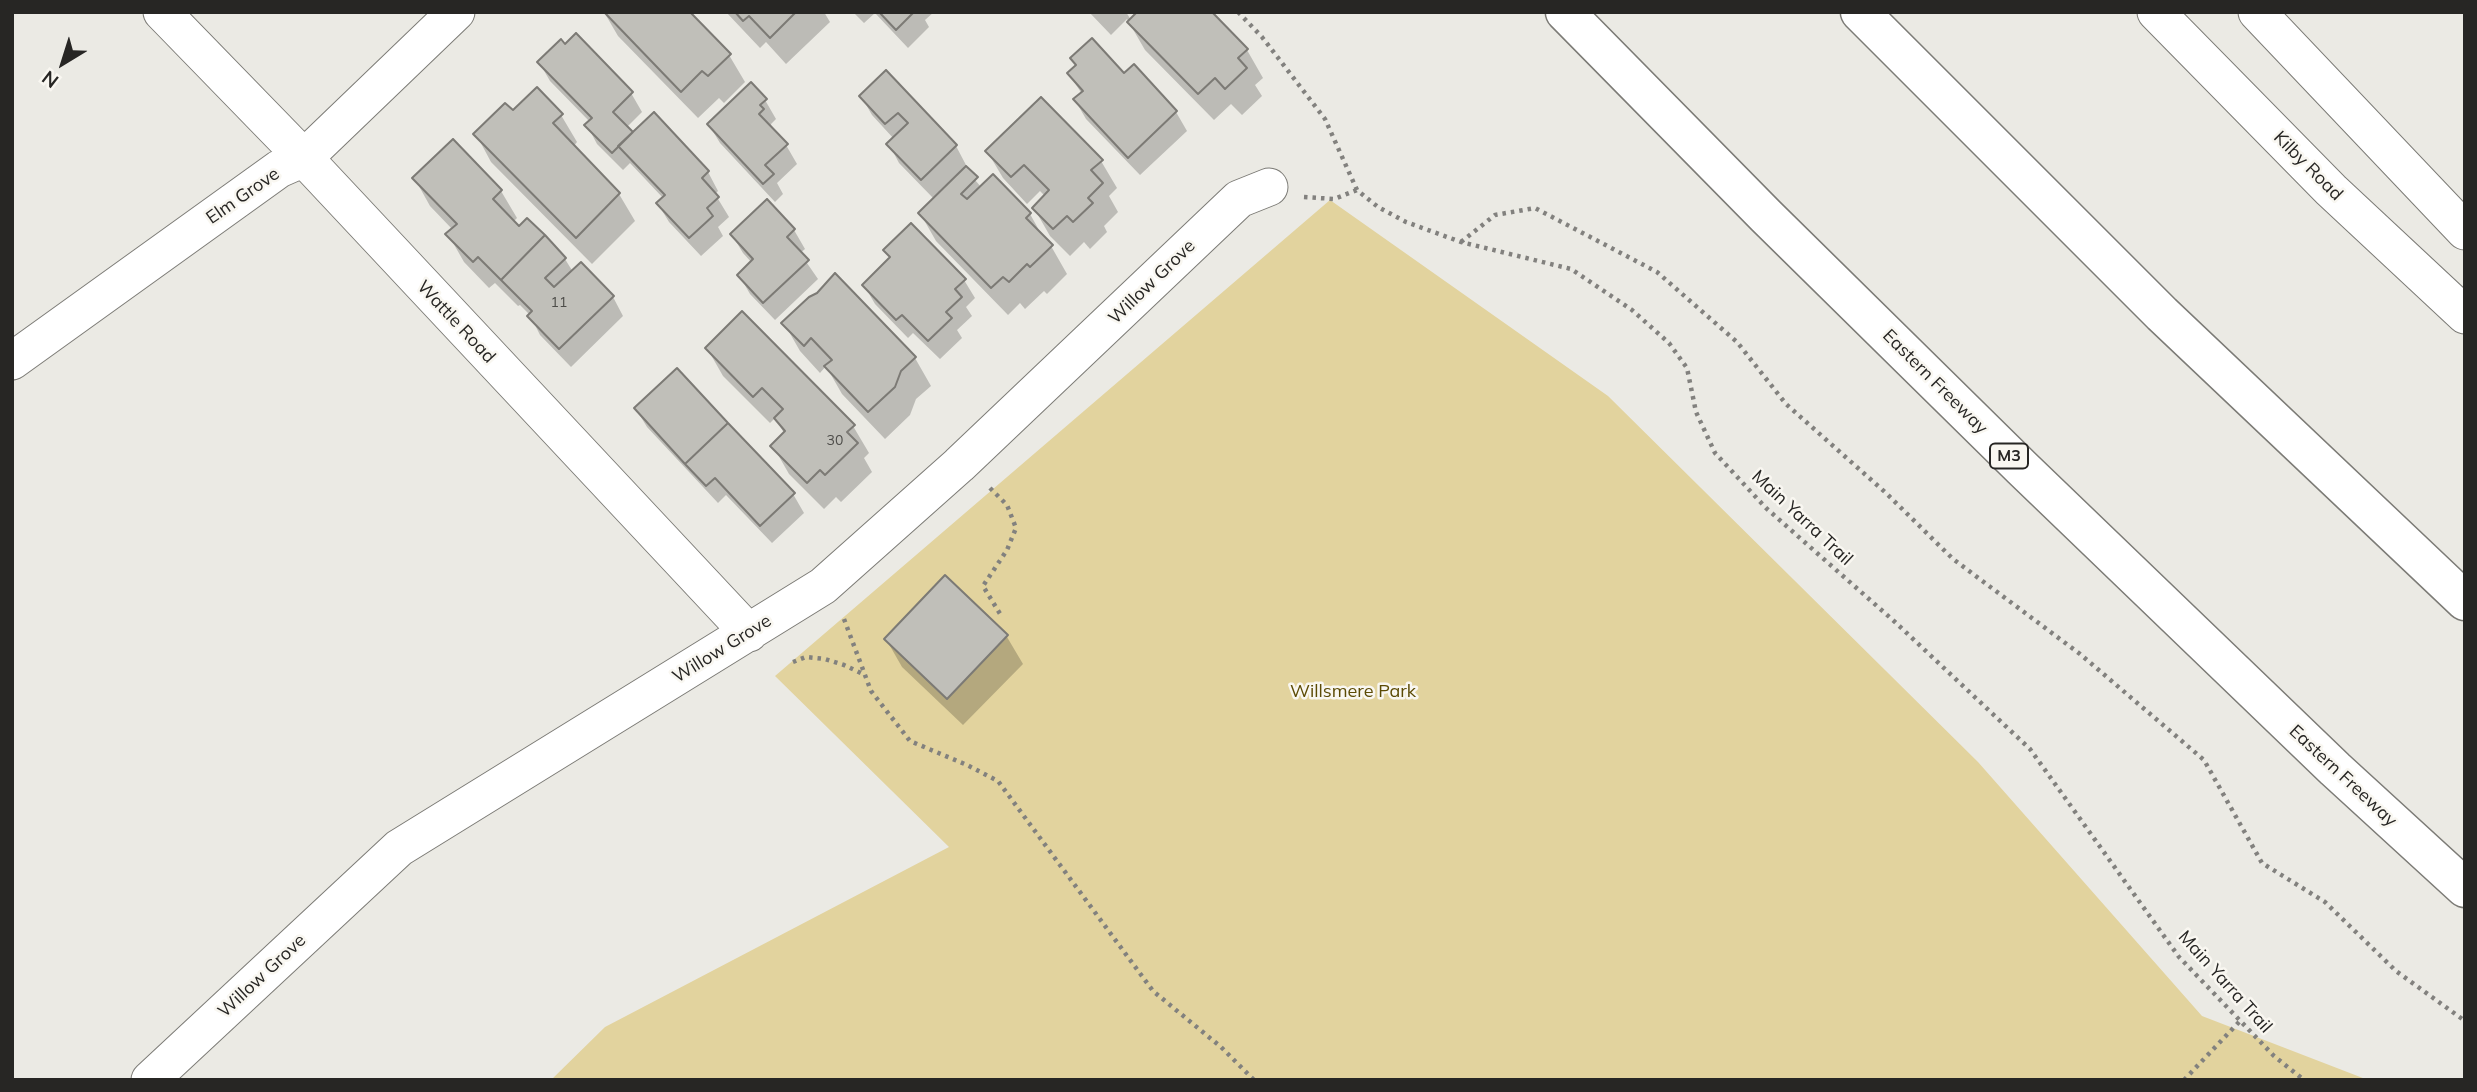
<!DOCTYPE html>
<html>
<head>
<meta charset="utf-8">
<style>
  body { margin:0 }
  #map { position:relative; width:2477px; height:1092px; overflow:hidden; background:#ebeae4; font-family:Mulish,sans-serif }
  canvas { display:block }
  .frame { position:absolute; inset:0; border:14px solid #272624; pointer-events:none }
  .north { position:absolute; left:28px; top:28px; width:70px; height:70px; -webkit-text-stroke:5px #f9f7f1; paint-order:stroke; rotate:218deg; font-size:19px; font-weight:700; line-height:28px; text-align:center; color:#272624 }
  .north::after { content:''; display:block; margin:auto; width:24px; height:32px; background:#272624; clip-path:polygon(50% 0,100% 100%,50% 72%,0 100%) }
</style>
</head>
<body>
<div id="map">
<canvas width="2477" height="1092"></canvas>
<div class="frame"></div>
<div class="north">N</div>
</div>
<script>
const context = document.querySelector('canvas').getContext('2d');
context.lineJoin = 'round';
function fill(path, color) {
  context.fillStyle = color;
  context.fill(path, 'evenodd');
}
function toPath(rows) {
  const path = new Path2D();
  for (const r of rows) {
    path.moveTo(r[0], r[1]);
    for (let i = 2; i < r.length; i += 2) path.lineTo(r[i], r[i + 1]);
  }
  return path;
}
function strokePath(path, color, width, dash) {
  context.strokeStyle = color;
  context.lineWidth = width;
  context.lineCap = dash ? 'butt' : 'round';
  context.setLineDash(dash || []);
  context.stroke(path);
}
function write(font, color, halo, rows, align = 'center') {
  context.font = font + ' Mulish,sans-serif';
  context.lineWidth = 5;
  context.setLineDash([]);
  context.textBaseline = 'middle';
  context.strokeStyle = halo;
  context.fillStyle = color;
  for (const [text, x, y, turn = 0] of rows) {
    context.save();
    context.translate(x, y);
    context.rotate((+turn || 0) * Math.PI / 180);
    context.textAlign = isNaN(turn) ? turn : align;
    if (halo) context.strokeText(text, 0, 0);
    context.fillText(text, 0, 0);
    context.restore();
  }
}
fill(toPath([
  [1330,200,1608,396,1978,762,2202,1016,2368,1080,551,1080,605,1027,949,847,775,676]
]), '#e2d39e');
fill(toPath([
  [604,12,688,12,729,55,745,82,724,103,719,98,698,118,618,36],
  [726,12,824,12,830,22,786,64,766,42,760,48],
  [853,12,934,12,925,20,929,27,908,48,875,13,864,23],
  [1089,12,1126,12,1131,20,1210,12,1247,50,1263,78,1255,85,1262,96,1242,115,1231,104,1214,120,1145,50,1127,19,1111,35],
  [539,62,631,93,642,112,626,128,633,135,708,172,718,191,715,194,729,217,718,227,723,236,701,256,669,222,658,204,664,199,630,163,623,170,597,144,587,125,590,122,550,81],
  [886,73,956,146,966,165,964,167,981,187,1030,214,1044,239,1051,246,1067,274,1047,294,1044,291,1025,309,1020,303,1008,315,936,241,920,213,934,199,899,163,889,144,894,139,872,115,861,96],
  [1069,74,1124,75,1176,112,1187,131,1140,175,1086,119,1075,100,1082,94],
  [765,100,776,119,771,124,772,130,786,145,797,164,777,183,783,194,775,202,720,143,709,125],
  [513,113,561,115,577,142,573,147,619,194,635,221,592,264,491,162,476,134],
  [987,151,1101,161,1117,188,1109,196,1118,212,1104,226,1107,232,1090,249,1084,242,1070,256,1050,236,1034,208,1046,197,1040,191,1027,204,1003,178],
  [415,179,501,191,517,218,513,222,565,259,573,272,613,297,623,316,571,367,540,335,530,315,520,305,518,306,495,283,489,288,464,262,448,234,453,230,430,206],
  [794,230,805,249,800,253,818,279,775,320,750,294,739,275,752,263,743,253,732,235],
  [885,250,964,280,975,298,966,307,972,316,957,330,962,338,940,359,913,333,908,338,875,304,864,285,890,259],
  [835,275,915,358,931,386,916,399,910,415,885,439,842,394,826,366,820,373,800,351,784,323,819,295],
  [707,348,853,426,869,453,864,458,872,472,841,502,836,497,824,509,789,474,773,446,784,433,775,418,770,423,723,376],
  [636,409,793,494,804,513,772,543,726,495,718,503,647,427],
  [946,578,1007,637,1023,664,963,725,902,667,886,639]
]), '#0003');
const building = toPath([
  [604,12,690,12,731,54,708,76,702,71,681,92,604,12],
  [735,12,796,12,770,38,749,16,743,21,735,12],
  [879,12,914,12,896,30,879,12],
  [1137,12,1212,12,1248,49,1238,58,1247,68,1225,89,1215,78,1198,94,1127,22,1137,12],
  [576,33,633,92,613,112,633,132,612,153,584,125,592,118,537,62,561,39,565,44,576,33],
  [1092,38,1124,73,1134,64,1177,111,1128,158,1073,99,1083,91,1067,73,1076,65,1070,58,1092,38],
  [886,70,957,145,921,180,886,144,908,123,898,113,885,124,859,96,886,70],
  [751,82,767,99,760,105,764,109,759,114,788,144,765,165,774,174,763,184,707,124,751,82],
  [537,87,563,114,553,123,620,193,576,238,473,134,505,103,513,110,537,87],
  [1041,97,1103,160,1091,170,1103,183,1088,198,1093,203,1073,222,1067,216,1053,229,1032,208,1049,190,1024,165,1011,177,985,151,1041,97],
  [654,112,709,171,702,178,719,197,707,208,713,216,689,238,656,203,665,195,618,146,654,112],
  [453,139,502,190,493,199,519,226,527,218,545,235,501,280,478,257,473,262,445,234,457,224,412,178,453,139],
  [966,166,978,177,961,194,967,199,993,174,1031,213,1026,218,1053,245,1030,267,1027,264,1009,282,1003,277,991,288,918,213,966,166],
  [767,199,795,229,787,237,809,260,763,303,737,275,753,259,730,234,767,199],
  [911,223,966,279,955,289,962,297,946,312,952,318,928,341,902,315,896,320,862,285,890,257,883,250,911,223],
  [545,235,566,258,545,278,554,287,581,262,614,296,559,349,527,316,532,311,501,280,545,235],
  [835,273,916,357,901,371,895,387,868,412,824,366,832,360,811,338,804,346,781,323,809,297,817,293,835,273],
  [742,311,855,425,847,432,858,443,825,475,820,470,807,483,770,446,785,431,774,418,783,409,762,388,753,397,705,348,742,311],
  [677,368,728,423,685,464,634,408,677,368],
  [728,423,795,493,760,526,715,478,706,486,685,464,728,423],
  [945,575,1008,635,947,699,884,639,945,575]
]);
fill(building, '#c0bfb9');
strokePath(building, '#7c7a75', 2);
const minor = toPath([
  [162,12,304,158,749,633],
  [2156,12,2331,190,2465,315],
  [2257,12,2465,231],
  [12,361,279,169,304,158,456,12],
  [150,1080,399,848,823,586,959,465,1239,199,1269,187]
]);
const highway = toPath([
  [1565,12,1766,216,2022,468,2335,769,2465,888],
  [1860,12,2162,314,2465,601]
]);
strokePath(minor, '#7c7b76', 39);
strokePath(highway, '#7c7b76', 41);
strokePath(toPath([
  [1238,12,1262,37,1325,119,1357,190,1378,207,1406,222,1461,242,1571,269,1632,310,1669,343,1687,368,1696,412,1715,453,1766,508,1895,622,2030,749,2179,957,2274,1056,2304,1080],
  [1304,197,1334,199,1357,190],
  [1461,242,1495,215,1535,208,1657,272,1737,342,1786,404,1886,493,1953,559,2080,654,2204,760,2262,863,2325,902,2396,971,2465,1021],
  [990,488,1007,505,1016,528,1007,550,983,586,1002,617],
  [844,619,871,691,910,741,967,765,998,781,1153,991,1221,1047,1254,1080],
  [793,662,806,657,825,659,844,665,865,675],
  [2184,1080,2240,1021]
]), '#82817e', 4.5, [3.5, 5]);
strokePath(minor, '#fff', 37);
strokePath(highway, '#fff', 38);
write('14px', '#4d4c49', null, [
  ["11",559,303],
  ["30",835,441]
]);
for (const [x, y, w] of [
  [2009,456,38]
]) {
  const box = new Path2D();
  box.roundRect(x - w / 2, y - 12.5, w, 25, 5);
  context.fillStyle = '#f9f7f1';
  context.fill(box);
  strokePath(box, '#272624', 2);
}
write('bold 16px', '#272624', null, [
  ["M3",2009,456]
]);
write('18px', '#272624', '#f9f7f1', [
  ["Kilby Road",2308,166,45],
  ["Elm Grove",243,196,-35],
  ["Willow Grove",1152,282,-44],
  ["Wattle Road",456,322,47],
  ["Eastern Freeway",1935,382,45],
  ["Main Yarra Trail",1802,518,43],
  ["Willow Grove",722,649,-32],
  ["Eastern Freeway",2343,776,43],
  ["Willow Grove",262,976,-43],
  ["Main Yarra Trail",2225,982,48]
]);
write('18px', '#5c4b05', '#f9f7f1', [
  ["Willsmere Park",1353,692]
]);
</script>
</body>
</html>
